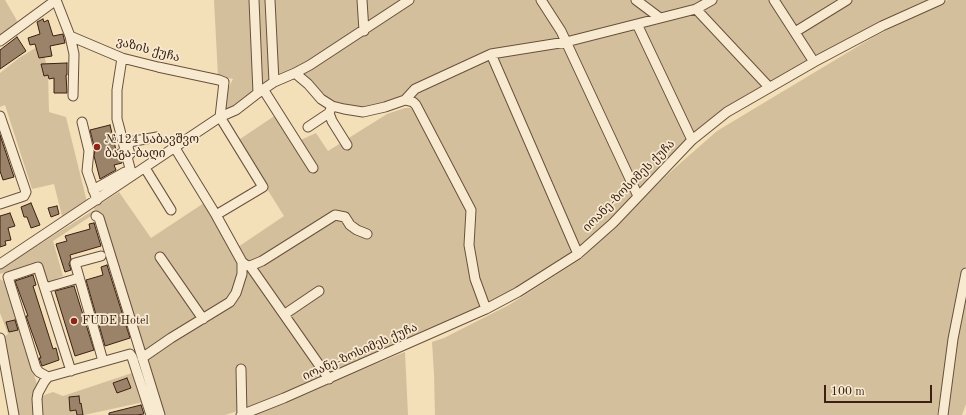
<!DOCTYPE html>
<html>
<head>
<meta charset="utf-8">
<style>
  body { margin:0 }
  #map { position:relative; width:966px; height:415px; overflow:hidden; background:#f3dfb8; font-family:"Old Standard TT",serif }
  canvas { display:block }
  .scale { position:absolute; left:824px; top:385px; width:108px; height:18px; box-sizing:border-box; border:2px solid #3b2013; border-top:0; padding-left:5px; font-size:12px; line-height:14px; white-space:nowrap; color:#3b2013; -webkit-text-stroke:3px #f7ead1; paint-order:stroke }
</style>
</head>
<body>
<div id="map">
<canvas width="966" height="415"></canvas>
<div class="scale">100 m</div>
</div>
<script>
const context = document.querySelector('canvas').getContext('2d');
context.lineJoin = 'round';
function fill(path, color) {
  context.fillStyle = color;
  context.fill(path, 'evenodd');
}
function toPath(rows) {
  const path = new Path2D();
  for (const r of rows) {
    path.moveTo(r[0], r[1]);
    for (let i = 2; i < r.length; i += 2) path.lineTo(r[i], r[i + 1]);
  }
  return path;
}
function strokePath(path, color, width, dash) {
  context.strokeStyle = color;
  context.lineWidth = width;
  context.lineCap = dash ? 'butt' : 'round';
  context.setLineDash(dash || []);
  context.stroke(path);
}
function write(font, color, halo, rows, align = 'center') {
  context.font = font + ' "Old Standard TT","Noto Serif Georgian",serif';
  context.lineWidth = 3.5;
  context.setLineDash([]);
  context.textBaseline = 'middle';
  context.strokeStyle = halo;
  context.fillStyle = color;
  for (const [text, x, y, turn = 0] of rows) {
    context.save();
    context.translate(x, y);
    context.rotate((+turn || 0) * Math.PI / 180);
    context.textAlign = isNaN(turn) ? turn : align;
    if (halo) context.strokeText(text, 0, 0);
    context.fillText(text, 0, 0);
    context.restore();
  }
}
fill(toPath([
  [0,0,5,0,19,24,0,38],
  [214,0,252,0,254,95,224,112,225,94,233,79,218,76],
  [254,0,270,0,274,82,258,93],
  [272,0,361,0,362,26,310,59,295,67,275,75],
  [364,0,399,0,365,23],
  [409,0,940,0,727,112,578,254,486,309,475,279,471,210,413,102,363,112,332,106,295,73],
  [948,0,966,0,966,265,956,299,937,415,435,415,434,374,432,342,444,338,509,305,581,259,668,174,717,131,875,36],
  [42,44,48,73,49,112,66,117,87,202,63,220,54,184,32,189,5,105,0,107,0,73,19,58],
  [405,108,410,108,416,111,466,209,480,304,478,310,251,407,225,415,157,415,94,208,119,192,151,238,204,203,232,251,284,216,237,141,276,115,294,143,316,133,328,151,387,114],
  [94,210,94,214,53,241,63,276,46,283,38,261,0,274,0,269],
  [0,279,5,282,34,369,33,372,38,387,35,415,18,415,5,342,4,337,8,334,0,313],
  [966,289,966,404,962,415,947,415,954,354],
  [405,352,408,415,255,415,309,393,358,371],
  [135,372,144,402,84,415,42,415,42,396,53,392,63,396]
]), '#d4bf9c');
const building = toPath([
  [43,19,44,22,48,20,53,36,63,34,65,43,50,46,52,56,39,58,35,44,30,45,28,38,40,34,37,22,43,19],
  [17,37,26,51,0,69,0,50,17,37],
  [67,63,67,75,66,75,67,93,54,93,54,78,49,79,48,75,44,76,41,64,67,63],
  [110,125,116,150,119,149,122,163,114,165,116,170,100,179,94,156,95,150,90,130,110,125],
  [0,135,14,177,3,180,0,171,0,135],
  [31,203,40,225,31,228,27,217,24,217,21,207,31,203],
  [57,206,59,214,51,217,48,208,57,206],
  [10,213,15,226,8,228,11,240,5,241,6,245,0,247,0,216,10,213],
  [94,223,101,246,70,255,71,259,69,264,71,270,65,272,56,244,67,241,65,236,90,229,89,224,94,223],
  [107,265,130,338,105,346,86,280,103,275,101,267,107,265],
  [33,275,36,285,33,286,53,349,56,348,59,360,42,366,39,358,41,358,26,316,28,316,15,281,33,275],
  [74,286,94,350,75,356,55,291,74,286],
  [15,320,18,330,9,332,6,322,15,320],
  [127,378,131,388,117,393,113,383,127,378],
  [79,396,80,404,81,403,83,415,77,415,76,410,70,411,69,397,79,396],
  [141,405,144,414,137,415,109,415,109,413,141,405]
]);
fill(building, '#9b8369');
strokePath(building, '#3b2013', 1);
const minor = toPath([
  [56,0,70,36,122,58,158,67,219,80,224,82,220,117],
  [254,0,258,93],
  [270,0,274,82],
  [362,0,364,31],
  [541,0,561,31,638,196],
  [636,0,660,18],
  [774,0,814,62],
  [696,9,769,87],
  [637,24,692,140],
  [795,32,847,0],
  [70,36,74,54,73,96],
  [0,41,56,0],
  [491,54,578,254],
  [122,58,117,90,117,119,132,176],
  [295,73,308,84,321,99,332,106,344,109,363,112,385,107,405,100,413,102,416,105,471,210,469,245,475,279,486,309],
  [263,89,313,168],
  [405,100,415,89,491,54,566,42,696,9,712,0],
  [332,106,329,113,332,121,347,145],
  [0,116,26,192,24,196,0,204],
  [82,122,89,151,87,171,97,200],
  [308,127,329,113],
  [130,154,128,148,129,142,157,137],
  [145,168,171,210],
  [93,190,125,172],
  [216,215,263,187,220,117],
  [96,216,99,218,160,415],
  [101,256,75,263,103,361],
  [160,257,203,319],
  [242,262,246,265,250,266,329,379],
  [0,264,220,117,236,110,258,93,274,82,295,73,310,65,409,0],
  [250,266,262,261,335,215,345,217,350,225,357,230,367,234],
  [45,288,79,278],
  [285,314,319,291],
  [0,338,14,415],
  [142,358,171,338,230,302,236,293,242,274,242,262,216,215,175,148],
  [241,369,242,415],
  [48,377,39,372,36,368,8,277,38,267,71,371],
  [38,415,37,399,38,393,44,382,48,377,130,354,132,357,151,415],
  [241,415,284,398,486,309,518,292,578,254,613,223,692,140,727,112,814,62,882,26,940,0],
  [943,415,953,339,966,273]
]);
strokePath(minor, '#69503c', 11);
strokePath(minor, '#f7ead1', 9);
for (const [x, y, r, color] of [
  [97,147,4,"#8f2418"],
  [74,321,4,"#8f2418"]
]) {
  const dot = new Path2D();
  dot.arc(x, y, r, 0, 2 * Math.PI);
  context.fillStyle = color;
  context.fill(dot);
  strokePath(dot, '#f7ead1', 1.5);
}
write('12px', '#3b2013', '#f7ead1', [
  ["ვაზის ქუჩა",148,50,15],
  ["იოანე-ზოსიმეს ქუჩა",629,186,-45],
  ["იოანე-ზოსიმეს ქუჩა",360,352,-24]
]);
write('12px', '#3b2013', '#f7ead1', [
  ["№124 საბავშვო",105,140],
  ["ბაგა-ბაღი",105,154],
  ["FUDE Hotel",82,321]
], 'left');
</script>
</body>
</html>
